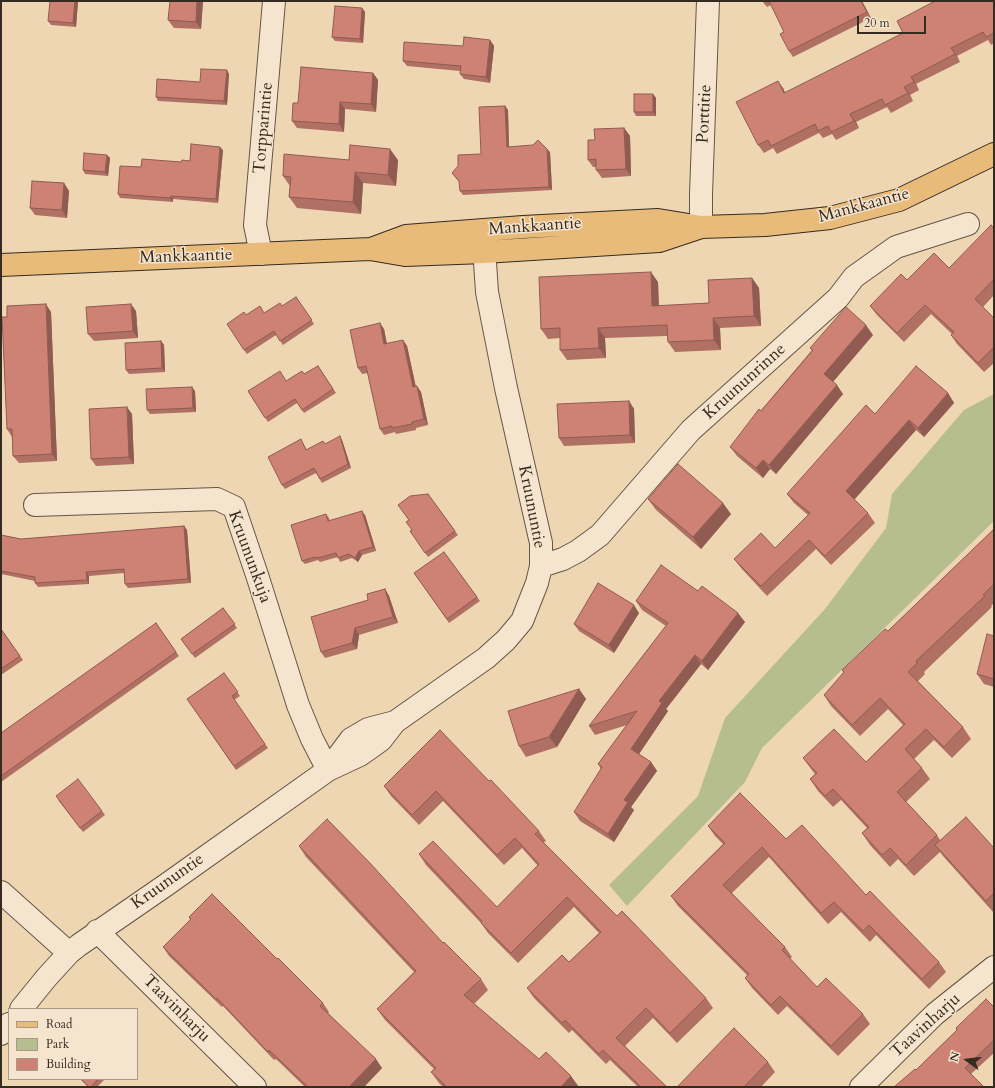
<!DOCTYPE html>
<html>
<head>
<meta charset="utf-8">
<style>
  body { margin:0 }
  #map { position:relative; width:995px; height:1088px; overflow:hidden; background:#efd6b3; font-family:Cardo,serif }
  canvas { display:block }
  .frame { position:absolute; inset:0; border:2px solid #352b20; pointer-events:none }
  .legend { position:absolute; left:8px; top:1008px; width:130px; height:72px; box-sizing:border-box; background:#f5e4ce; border:1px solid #a89a88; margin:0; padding:5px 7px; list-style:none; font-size:12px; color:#352b20 }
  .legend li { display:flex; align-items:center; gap:8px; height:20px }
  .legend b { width:20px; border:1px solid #a89a88 }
  .north { position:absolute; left:947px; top:1040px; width:40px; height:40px; -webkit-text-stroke:3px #f5e4ce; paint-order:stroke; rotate:285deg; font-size:11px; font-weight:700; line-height:16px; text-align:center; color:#352b20 }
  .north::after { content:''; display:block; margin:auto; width:14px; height:18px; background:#352b20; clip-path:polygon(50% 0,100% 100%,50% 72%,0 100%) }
  .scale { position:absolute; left:857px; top:16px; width:69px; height:18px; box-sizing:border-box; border:2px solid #352b20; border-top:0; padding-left:5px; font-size:12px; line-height:14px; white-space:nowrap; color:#352b20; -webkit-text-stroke:3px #f5e4ce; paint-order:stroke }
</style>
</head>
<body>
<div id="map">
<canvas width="995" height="1088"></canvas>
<div class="frame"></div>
<ul class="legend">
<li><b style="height:5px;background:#e8bb7a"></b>Road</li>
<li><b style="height:11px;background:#b6be8f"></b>Park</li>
<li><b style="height:11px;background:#cd8274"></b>Building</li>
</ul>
<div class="north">N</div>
<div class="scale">20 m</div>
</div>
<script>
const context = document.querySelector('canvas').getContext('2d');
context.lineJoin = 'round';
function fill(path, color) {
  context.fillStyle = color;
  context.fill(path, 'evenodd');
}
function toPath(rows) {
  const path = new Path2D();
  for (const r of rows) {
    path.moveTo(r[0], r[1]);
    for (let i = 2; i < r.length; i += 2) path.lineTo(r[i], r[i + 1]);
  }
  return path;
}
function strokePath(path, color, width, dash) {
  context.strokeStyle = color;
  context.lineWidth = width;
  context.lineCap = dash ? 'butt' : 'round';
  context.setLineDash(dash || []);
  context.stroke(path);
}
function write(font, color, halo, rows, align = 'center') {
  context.font = font + ' Cardo,serif';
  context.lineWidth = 3;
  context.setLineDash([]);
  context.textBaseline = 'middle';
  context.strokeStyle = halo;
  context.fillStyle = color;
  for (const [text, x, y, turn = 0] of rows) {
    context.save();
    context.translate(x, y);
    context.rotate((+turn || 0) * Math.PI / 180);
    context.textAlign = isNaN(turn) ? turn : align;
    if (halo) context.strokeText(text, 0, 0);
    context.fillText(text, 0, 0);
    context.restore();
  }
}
fill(toPath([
  [994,394,994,521,762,748,745,782,627,906,609,885,698,796,725,718,825,609,886,528,892,494,964,410]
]), '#b6be8f');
const minor = toPath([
  [701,227,701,194,708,1],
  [261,254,255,225,274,1],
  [35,505,217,499,234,507,258,578,298,705,312,739,328,770],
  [541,566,563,559,578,551,600,535,691,430,838,298,854,277,896,247,968,224],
  [330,767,351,739,368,729,395,722],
  [1,892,69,953],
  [97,931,255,1087],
  [21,1009,47,977,69,953,79,945,166,885,328,770,360,755,370,748,381,740,395,722,486,658,506,640,522,621,537,583,541,566,541,543,506,388,487,292,483,233],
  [1,1034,9,1024],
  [861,1087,935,1014,994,967]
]);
const major = toPath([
  [371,249,406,236,523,227,658,220,701,227,765,225,830,218,899,200,994,154],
  [1,265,370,249,405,255,484,252,659,241,701,227]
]);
strokePath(minor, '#645645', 24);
strokePath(major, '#352b20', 24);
strokePath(minor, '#f5e4ce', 22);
strokePath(major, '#e8bb7a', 22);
fill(toPath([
  [78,1,76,27,51,25,48,21],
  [170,1,203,1,201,29,174,28,168,20],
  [762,1,862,1,871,18,793,57,789,51,784,32,771,5,767,7],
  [994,1,994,43,991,45,988,40,957,56,960,62,916,84,919,90,910,95,913,101,891,113,887,107,856,122,859,128,836,140,832,134,823,138,819,133,777,154,773,148,764,153,758,145,783,88,785,93],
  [362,8,365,12,363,43,335,41,332,37],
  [490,40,494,46,490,83,464,79,460,74,460,71,407,66,403,61],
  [373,73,378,80,376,112,345,109,344,132,297,128,292,121,298,103],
  [229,74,227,105,158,101,156,97,200,82],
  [653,94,656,98,656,116,636,116,634,112],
  [505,106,508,110,509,147,550,152,552,190,463,195,460,191,459,182,452,173,481,154],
  [624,128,630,136,631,176,602,178,596,170,596,167,593,167,588,160,595,140],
  [223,150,218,203,173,199,173,202,120,198,118,194,141,167,190,161],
  [107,155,110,158,108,176,85,174,83,170],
  [349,160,398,160,396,186,363,183,361,214,297,208,289,197,290,186,283,176],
  [64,183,69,191,67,218,35,215,30,208],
  [994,228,994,295,983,307,994,318,994,363,984,372,957,344,951,335,952,334,931,314,904,342,877,315,870,306,907,280,949,268],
  [752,278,759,288,761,326,720,328,721,350,675,352,668,342,667,336,605,338,606,358,567,360,560,350,560,338,548,339,541,329,658,282,659,306,709,303],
  [296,297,314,324,283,345,276,335,247,354,244,350,246,315,265,313,282,306],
  [136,311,138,338,94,341,88,334],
  [51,312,57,461,19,463,13,456,12,437,7,429,7,317],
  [384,329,387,344,403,340,407,346,416,387,421,392,428,425,416,428,416,430,396,434,395,432,384,435,380,429,368,373,362,374,358,368],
  [873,335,833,382,843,394,776,474,770,469,763,478,737,456,730,447,812,350,810,348],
  [161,341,164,345,165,372,129,374,126,370],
  [318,366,336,393,304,413,297,403,268,422,248,391,286,381,304,374],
  [195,391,196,412,150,414,147,410],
  [948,393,954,403,924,437,916,430,854,500,868,513,875,523,831,565,816,549,767,596,741,568,734,559,775,548,808,515,794,503,787,494,875,414],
  [629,401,634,409,635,443,564,446,559,438],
  [132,414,134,464,96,466,91,459],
  [342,440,351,468,322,483,316,473,285,489,282,485,303,443,307,450,323,441,325,444],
  [428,494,458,535,428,557,410,531,412,530,409,520],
  [648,499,731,514,701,549,656,510],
  [326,514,329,518,330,521,365,515,376,551,362,555,358,562,352,558,340,562,338,557,320,562,318,560,305,564,302,561],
  [184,526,187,530,191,583,128,588,125,584,124,573,89,576,89,584,38,587,35,583,35,581,1,574,1,535,21,539],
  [994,529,994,603,991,606,992,607,924,672,925,674,918,681,963,727,971,739,952,758,934,740,914,759,922,768,930,779,906,802,937,835,940,840,994,848,994,912,993,912,943,856,940,852,914,876,898,859,890,867,870,845,862,833,867,828,841,800,833,807,818,791,810,779,815,774,811,769,803,758,866,762,903,725,888,709,860,736,831,706,824,695,844,673,842,670,888,631],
  [444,552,480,601,449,623,414,573],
  [385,589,389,596,398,623,359,635,357,649,325,658,321,652,368,600],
  [636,601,745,622,708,670,701,664,666,709,668,711,639,754,651,762,657,771,631,807,634,810,614,842,580,821,574,812,601,769,598,764,627,725,595,735,589,726,666,626,642,610],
  [223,608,237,628,195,658,181,639],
  [639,613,614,653,579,631,574,624],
  [156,623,179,656,1,782,1,733],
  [1,629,23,660,1,675],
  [994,636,994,687,984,684,977,674],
  [224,673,240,696,234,700,268,748,236,770,187,699],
  [579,689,586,699,557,747,526,757,519,746],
  [489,781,539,831,546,841,543,843,617,916,706,998,713,1008,677,1043,653,1018,625,1046,667,1087,638,1087,610,1060,606,1064,572,1030,569,1033,534,998,527,988,569,962,599,933,574,907,518,963,488,933,481,923,426,865,419,854,497,907,538,866,522,848,504,865,443,801,419,825,391,796,384,786],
  [58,800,102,811,105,815,83,832],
  [708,826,786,839,866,895,939,962,946,972,929,989,876,935,870,942,841,912,828,924,769,857,732,893,785,947,792,957,790,959,817,987,863,1014,870,1024,838,1056,787,1006,778,1015,752,988,745,978,747,975,678,906,671,896,723,844,715,836],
  [299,846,443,943,481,979,488,990,474,1004,539,1059,579,1087,443,1087,439,1083,431,1072,434,1069,385,1020,377,1009,414,972,306,857],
  [189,917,277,959,323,1003,329,1012,328,1013,382,1068,364,1087,305,1087,276,1059,274,1060,223,1006,222,1007,169,956,163,947,190,920],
  [994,1007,994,1053,971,1074,916,1070,957,1030,956,1028],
  [768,1062,775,1072,761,1087,677,1087],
  [80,1079,105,1079,97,1087,88,1087]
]), '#b07064');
fill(toPath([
  [75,1,78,1,76,27,73,23],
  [197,1,203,1,201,29,196,22],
  [861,1,862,1,871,18,867,12],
  [362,8,365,12,363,43,360,39],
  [490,40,494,46,490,83,486,77],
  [951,48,957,56,960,62,955,54],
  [227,70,229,74,227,105,224,101],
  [373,73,378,80,376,112,371,104],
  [911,77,916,84,919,90,914,82],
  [778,81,783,88,789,101,784,93],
  [904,87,910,95,913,101,908,93],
  [653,94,656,98,656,116,653,112],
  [340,102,345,109,344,132,339,124],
  [505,106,508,110,509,151,507,147],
  [850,114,856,122,859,128,854,121],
  [624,128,630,136,631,176,626,169],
  [220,147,223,150,218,203,216,199],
  [390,149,398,160,396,186,388,175],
  [547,149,550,152,552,190,549,187],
  [107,155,110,158,108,176,105,172],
  [355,172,363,183,361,214,353,202],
  [64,183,69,191,67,218,62,210],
  [171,196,173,199,173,202,170,198],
  [651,272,658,282,659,316,652,306],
  [752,278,759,288,761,326,754,316],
  [46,304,51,312,57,461,52,454],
  [131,304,136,311,138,338,133,331],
  [713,318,720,328,721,350,714,340],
  [380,323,384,329,388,350,384,344],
  [866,325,873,335,831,384,824,374],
  [598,328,605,338,606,358,599,348],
  [403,340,407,346,417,393,413,387],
  [161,341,164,345,165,372,162,368],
  [837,385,843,394,776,474,769,465],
  [417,386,421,392,428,425,424,419],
  [192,387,195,391,196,412,193,408],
  [948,393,954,403,924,437,918,428],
  [629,401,634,409,635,443,630,435],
  [127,407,132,414,134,464,129,457],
  [909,420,916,430,853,501,846,491],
  [340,436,342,440,351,468,348,464],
  [763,460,770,469,763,478,756,468],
  [723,503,731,514,701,549,693,537],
  [362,511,365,515,376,551,373,547],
  [184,526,187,530,191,583,188,579],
  [359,551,362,555,358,562,355,558],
  [86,572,89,576,89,584,87,580],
  [385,589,389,596,398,623,393,617],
  [634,605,639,613,614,653,609,645],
  [738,613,745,622,708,670,702,661],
  [355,628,359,635,357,649,352,643],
  [695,655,701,664,666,709,668,711,637,757,631,749,659,701],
  [579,689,586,699,557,747,549,737],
  [651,762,657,771,631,807,634,810,614,842,608,834,624,800],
  [376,1059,382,1068,364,1087,349,1087],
  [571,1076,579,1087,561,1087]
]), '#905b51');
const building = toPath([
  [50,1,75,1,73,23,48,21,50,1],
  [170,1,197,1,196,22,168,20,170,1],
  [769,1,861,1,867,12,789,51,780,34,784,32,769,1],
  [935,1,994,1,994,33,986,37,983,32,951,48,955,54,911,77,914,82,904,87,908,93,885,105,882,99,850,114,854,121,831,132,828,126,818,131,815,124,771,146,768,140,758,145,736,102,778,81,784,93,903,33,897,21,935,1],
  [335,6,362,8,360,39,332,37,335,6],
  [464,37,490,40,486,77,460,74,461,66,403,61,404,42,463,46,464,37],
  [301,67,373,73,371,104,340,102,339,124,292,121,293,103,298,103,301,67],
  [201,69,227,70,224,101,156,97,157,79,200,82,201,69],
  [634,94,653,94,653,112,634,112,634,94],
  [505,106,507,147,533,145,538,140,547,149,549,187,460,191,459,181,452,173,458,166,458,155,481,154,479,107,505,106],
  [624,128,626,169,596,170,596,159,588,160,588,140,595,140,594,129,624,128],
  [191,144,220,147,216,199,171,196,170,198,118,194,120,166,141,167,142,159,181,162,182,160,190,161,191,144],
  [350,145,390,149,388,175,355,172,353,202,289,197,291,177,283,176,284,154,349,160,350,145],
  [84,153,107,155,105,172,83,170,84,153],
  [32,181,64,183,62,210,30,208,32,181],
  [991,225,994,228,994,279,975,299,994,318,994,347,978,363,951,335,954,332,925,305,897,333,870,306,901,274,907,280,934,253,949,268,991,225],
  [651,272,652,306,709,303,708,280,752,278,754,316,713,318,714,340,668,342,667,325,598,328,599,348,560,350,560,328,541,329,539,277,651,272],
  [296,297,312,320,280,341,274,331,244,350,227,324,244,312,246,315,260,306,264,313,280,303,282,306,296,297],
  [46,304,52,454,13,456,12,429,7,429,2,317,7,317,7,306,46,304],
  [131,304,133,331,88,334,86,307,131,304],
  [846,307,866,325,824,374,837,385,769,465,763,460,756,468,730,447,759,409,761,411,813,350,810,348,846,307],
  [380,323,384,344,403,340,413,387,417,386,424,419,412,422,412,424,392,428,392,426,380,429,366,366,358,368,350,330,380,323],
  [161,341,162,368,126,370,125,343,161,341],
  [318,366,333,389,302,410,295,399,265,418,248,391,280,371,286,381,302,371,304,374,318,366],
  [916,366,948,393,918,428,909,420,846,491,868,513,825,556,809,540,761,586,734,559,761,533,775,548,810,513,787,494,866,405,875,414,916,366],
  [192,387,193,408,147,410,146,389,192,387],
  [629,401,630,435,559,438,557,404,629,401],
  [127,407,129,457,91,459,89,409,127,407],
  [340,436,348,464,320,479,314,468,282,485,268,457,301,439,306,450,323,441,325,444,340,436],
  [678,464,723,503,693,537,648,499,678,464],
  [428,494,455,531,425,553,410,531,412,530,406,522,409,520,398,505,410,496,428,494],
  [362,511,373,547,359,551,355,558,349,554,338,558,336,553,318,558,315,557,302,561,291,525,326,514,328,521,362,511],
  [184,526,188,579,125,584,124,569,86,572,87,580,35,583,35,577,1,571,1,535,21,539,184,526],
  [994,529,994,584,983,595,985,596,916,661,917,663,908,672,963,727,944,747,926,729,905,749,922,768,897,792,937,835,906,865,890,848,882,855,862,833,869,827,833,789,825,796,810,779,817,773,803,758,834,729,866,762,905,724,880,698,852,725,824,695,844,672,842,670,885,629,888,631,994,529],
  [444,552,477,597,447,619,414,573,444,552],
  [661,565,698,591,702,586,738,613,702,661,695,655,659,701,662,703,631,749,651,762,624,800,628,802,608,834,574,812,602,767,598,764,637,711,589,726,668,623,636,601,661,565],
  [598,583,634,605,609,645,574,624,598,583],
  [385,589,393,617,355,628,352,643,321,652,311,617,368,600,367,594,385,589],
  [223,608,235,624,192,654,181,639,223,608],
  [156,623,176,652,1,776,1,733,156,623],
  [1,629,20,656,1,669,1,629],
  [987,634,994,636,994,679,977,674,987,634],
  [224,673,238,692,232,696,265,744,234,766,187,699,224,673],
  [579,689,549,737,519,746,508,711,579,689],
  [440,730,489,781,491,780,539,831,535,834,617,916,622,911,706,998,670,1033,646,1008,616,1038,667,1087,641,1087,603,1050,599,1054,565,1020,562,1023,527,988,562,955,569,962,601,932,567,897,511,953,481,923,482,921,419,854,433,841,497,907,539,864,515,838,497,855,436,791,412,815,384,786,440,730],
  [78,779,102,811,80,828,56,796,78,779],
  [740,793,786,839,802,825,866,895,870,891,939,962,922,979,869,925,863,931,834,902,821,913,762,847,723,885,785,947,782,950,817,987,826,978,863,1014,831,1046,780,996,771,1005,745,978,749,974,671,896,725,843,708,826,740,793],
  [966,817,994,848,994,893,986,901,935,845,966,817],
  [327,819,370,863,443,943,444,942,481,979,464,995,539,1059,546,1052,571,1076,561,1087,447,1087,431,1072,436,1068,377,1009,416,971,299,846,327,819],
  [212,894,277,959,278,958,323,1003,320,1006,376,1059,349,1087,308,1087,269,1050,268,1052,217,998,216,999,163,947,191,919,189,917,212,894],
  [986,999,994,1007,994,1040,965,1068,984,1087,894,1087,915,1069,916,1070,957,1030,956,1028,986,999],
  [734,1028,768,1062,744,1087,677,1087,734,1028],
  [81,1079,98,1079,91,1087,89,1087,81,1079]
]);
fill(building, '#cd8274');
strokePath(building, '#905b51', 1);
write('17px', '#352b20', '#f5e4ce', [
  ["Porttitie",705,114,-87],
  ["Torpparintie",264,128,-85],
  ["Mankkaantie",864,206,-15],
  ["Mankkaantie",535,227,-4],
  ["Mankkaantie",186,257,-2],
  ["Kruununrinne",745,382,-42],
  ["Kruununtie",531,507,79],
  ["Kruununkuja",249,557,70],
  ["Kruununtie",168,882,-35],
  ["Taavinharju",176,1009,45],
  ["Taavinharju",926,1026,-42]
]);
</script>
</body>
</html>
